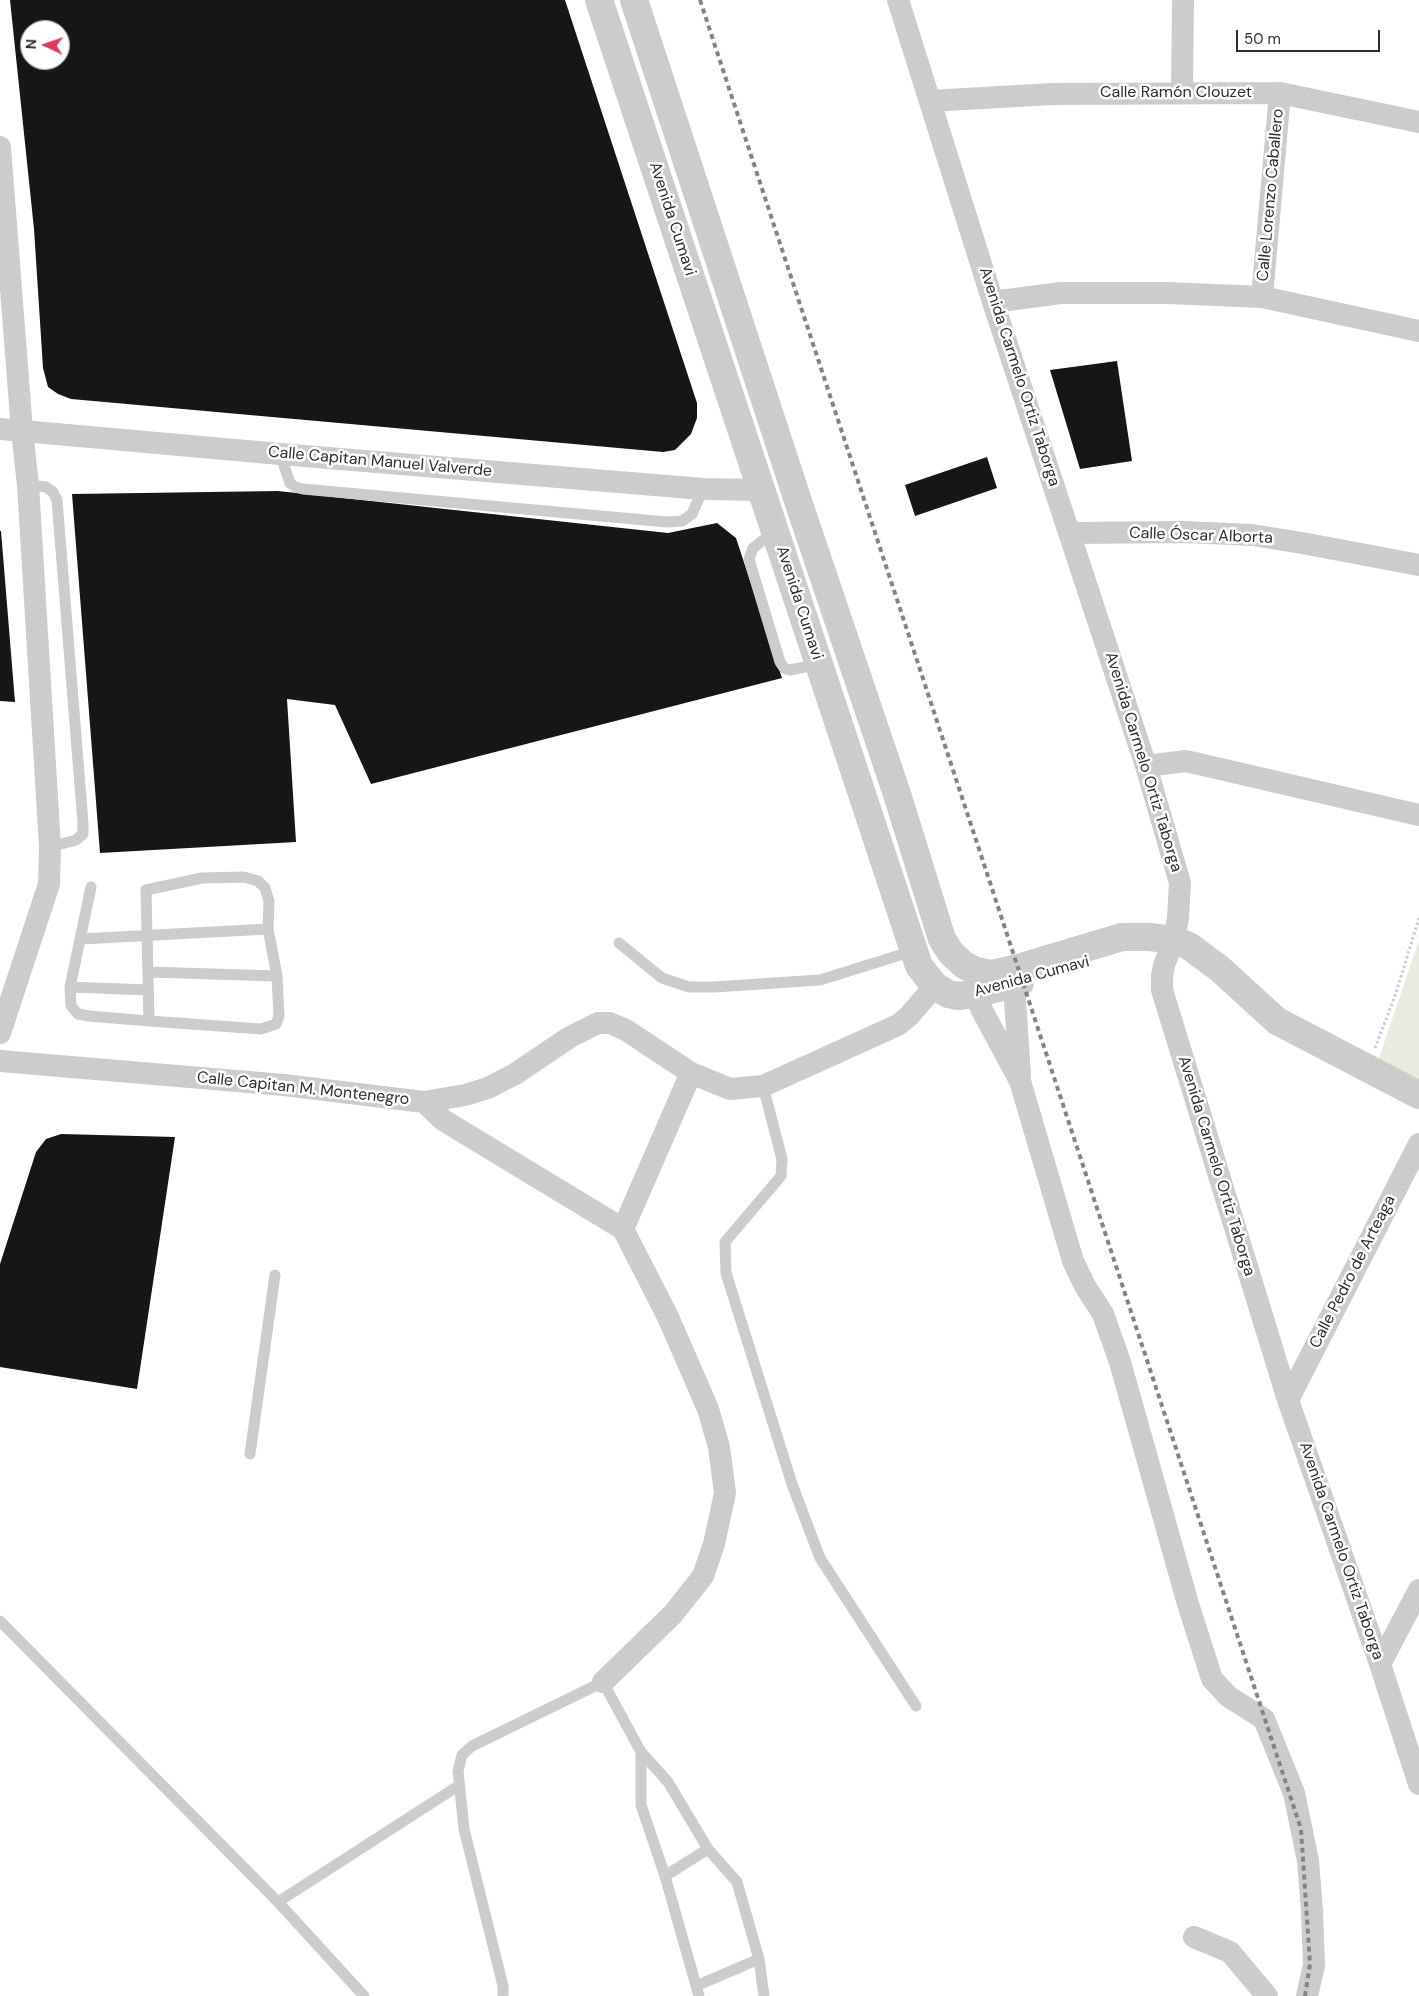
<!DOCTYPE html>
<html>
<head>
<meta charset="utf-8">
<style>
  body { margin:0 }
  #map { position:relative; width:1419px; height:1996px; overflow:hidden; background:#fff; font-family:"DM Sans",sans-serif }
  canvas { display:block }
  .north { position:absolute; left:20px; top:20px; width:50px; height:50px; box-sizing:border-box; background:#fff; border:1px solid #acacac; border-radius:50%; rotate:273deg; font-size:14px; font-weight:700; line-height:20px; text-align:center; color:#2f2f2f }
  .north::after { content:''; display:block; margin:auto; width:18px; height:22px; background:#df3959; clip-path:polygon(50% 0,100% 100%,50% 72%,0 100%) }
  .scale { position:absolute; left:1236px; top:30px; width:144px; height:22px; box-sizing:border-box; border:2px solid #2f2f2f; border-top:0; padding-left:6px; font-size:15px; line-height:18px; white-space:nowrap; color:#2f2f2f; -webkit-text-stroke:4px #fff; paint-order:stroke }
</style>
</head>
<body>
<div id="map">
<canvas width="1419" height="1996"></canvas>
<div class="north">N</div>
<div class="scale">50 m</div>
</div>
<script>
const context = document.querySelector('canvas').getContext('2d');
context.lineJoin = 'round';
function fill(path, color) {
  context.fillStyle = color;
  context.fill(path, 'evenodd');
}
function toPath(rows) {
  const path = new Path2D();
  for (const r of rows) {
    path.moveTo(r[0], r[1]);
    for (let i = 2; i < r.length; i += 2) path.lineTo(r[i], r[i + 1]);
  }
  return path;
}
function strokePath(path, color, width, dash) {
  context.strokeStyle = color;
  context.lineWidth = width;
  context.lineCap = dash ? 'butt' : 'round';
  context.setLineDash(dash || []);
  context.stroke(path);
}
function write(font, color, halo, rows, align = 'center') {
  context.font = font + ' "DM Sans",sans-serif';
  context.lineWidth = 5;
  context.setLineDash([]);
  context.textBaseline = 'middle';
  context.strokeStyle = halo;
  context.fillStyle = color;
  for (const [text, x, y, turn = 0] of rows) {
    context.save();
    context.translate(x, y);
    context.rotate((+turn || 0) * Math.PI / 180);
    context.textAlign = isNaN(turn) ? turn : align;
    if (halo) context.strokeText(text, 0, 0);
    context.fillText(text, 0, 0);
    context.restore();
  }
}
fill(toPath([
  [1419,940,1419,1081,1378,1061]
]), '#e7ecde');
fill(toPath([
  [10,0,565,0,697,403,697,418,691,434,675,450,663,452,71,399,58,394,48,387,43,368,34,229],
  [30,30,60,30,60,60,30,60],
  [1117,361,1132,461,1080,469,1050,370],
  [987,457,997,488,915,516,905,485],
  [278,491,668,533,717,523,736,538,782,678,371,784,335,705,287,699,296,842,100,853,72,494],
  [0,531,1,531,15,702,0,701],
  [61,1134,175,1137,137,1389,0,1367,0,1264,36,1152,46,1139]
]), '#161616');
strokePath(toPath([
  [1375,1048,1395,996,1419,918]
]), '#ccc', 3, [2.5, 2.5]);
strokePath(toPath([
  [280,454,290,483,295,487,303,489,667,522,682,521,692,514,703,489],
  [28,485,46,487,53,492,57,500,83,823,83,834,76,840,50,847],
  [775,531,753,548,749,559,780,662,784,668,790,670,819,664],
  [91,887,70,987,71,1006,78,1014,89,1016,149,1021,261,1029,276,1024,279,1016,277,976,268,929,269,901,265,888,258,881,244,877,202,878,146,890,149,1021],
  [81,939,268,929],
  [619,943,662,978,689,987,714,987,820,980,913,951],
  [148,972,277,976],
  [70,987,148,990],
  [763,1086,782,1159,781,1176,725,1242,726,1273,792,1484,820,1558,916,1706],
  [250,1454,275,1275],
  [0,1621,278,1902,364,1996],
  [641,1752,641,1805,665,1876,699,1996],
  [665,1876,708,1849],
  [278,1902,458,1786],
  [696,1986,759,1959],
  [503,1996,503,1986,464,1829,458,1771,462,1755,472,1746,603,1682,641,1752,668,1782,708,1849,737,1882,759,1959,764,1996]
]), '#ccc', 11);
strokePath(toPath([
  [898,0,993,302,1146,766,1180,883,1178,918,1174,940,1164,965,1162,976,1162,990,1288,1400,1380,1664,1419,1784],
  [1182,92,1183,0],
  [930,101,1052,94,1280,93,1419,122],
  [0,147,22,431,28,485,50,847,49,884,0,1033],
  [1262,297,1280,93],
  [993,302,1061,293,1166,293,1262,297,1419,331],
  [0,429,280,454,703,489,761,490],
  [1070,533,1185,532,1252,535,1302,543,1419,565],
  [1146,766,1186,761,1419,815],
  [1014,985,1020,1075],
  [974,994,984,1014,1020,1081,1073,1261,1085,1286,1103,1314,1120,1362,1188,1604,1212,1679,1229,1697,1264,1719,1294,1793,1308,1861,1312,1911,1314,1965,1307,1996],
  [0,1061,284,1085,424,1102,443,1120,623,1229,668,1317,708,1409,719,1447,725,1493,714,1544,703,1576,673,1614,603,1682],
  [424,1102,465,1095,488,1088,515,1074,570,1037,598,1023,610,1023,626,1030,691,1073,730,1089,763,1086,898,1025,908,1017,935,986],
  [623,1229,691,1073],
  [1288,1400,1419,1144],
  [1380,1664,1419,1590],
  [1194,1937,1230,1952,1267,1996]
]), '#ccc', 22);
strokePath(toPath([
  [599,0,919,966,935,986,948,994,958,996,974,994,1020,983],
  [634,0,800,507,897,794,942,939,951,953,964,965,976,971,992,974,1018,968,1122,937,1150,937,1174,940,1189,946,1220,969,1277,1021,1419,1095]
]), '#ccc', 28);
strokePath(toPath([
  [700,0,1301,1829,1310,1964,1305,1996]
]), '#848484', 4, [5, 4]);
write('16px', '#2f2f2f', '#fff', [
  ["Calle Ramón Clouzet",1176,93],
  ["Calle Lorenzo Caballero",1271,195,-85],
  ["Avenida Cumavi",672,219,72],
  ["Avenida Carmelo Ortiz Taborga",1019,377,72],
  ["Calle Capitan Manuel Valverde",380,462,5],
  ["Calle Óscar Alborta",1201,536,2],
  ["Avenida Cumavi",799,603,72],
  ["Avenida Carmelo Ortiz Taborga",1143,762,73],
  ["Avenida Cumavi",1032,977,-15],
  ["Calle Capitan M. Montenegro",303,1089,6],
  ["Avenida Carmelo Ortiz Taborga",1216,1166,73],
  ["Calle Pedro de Arteaga",1353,1272,-63],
  ["Avenida Carmelo Ortiz Taborga",1341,1551,71]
]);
</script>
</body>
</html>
